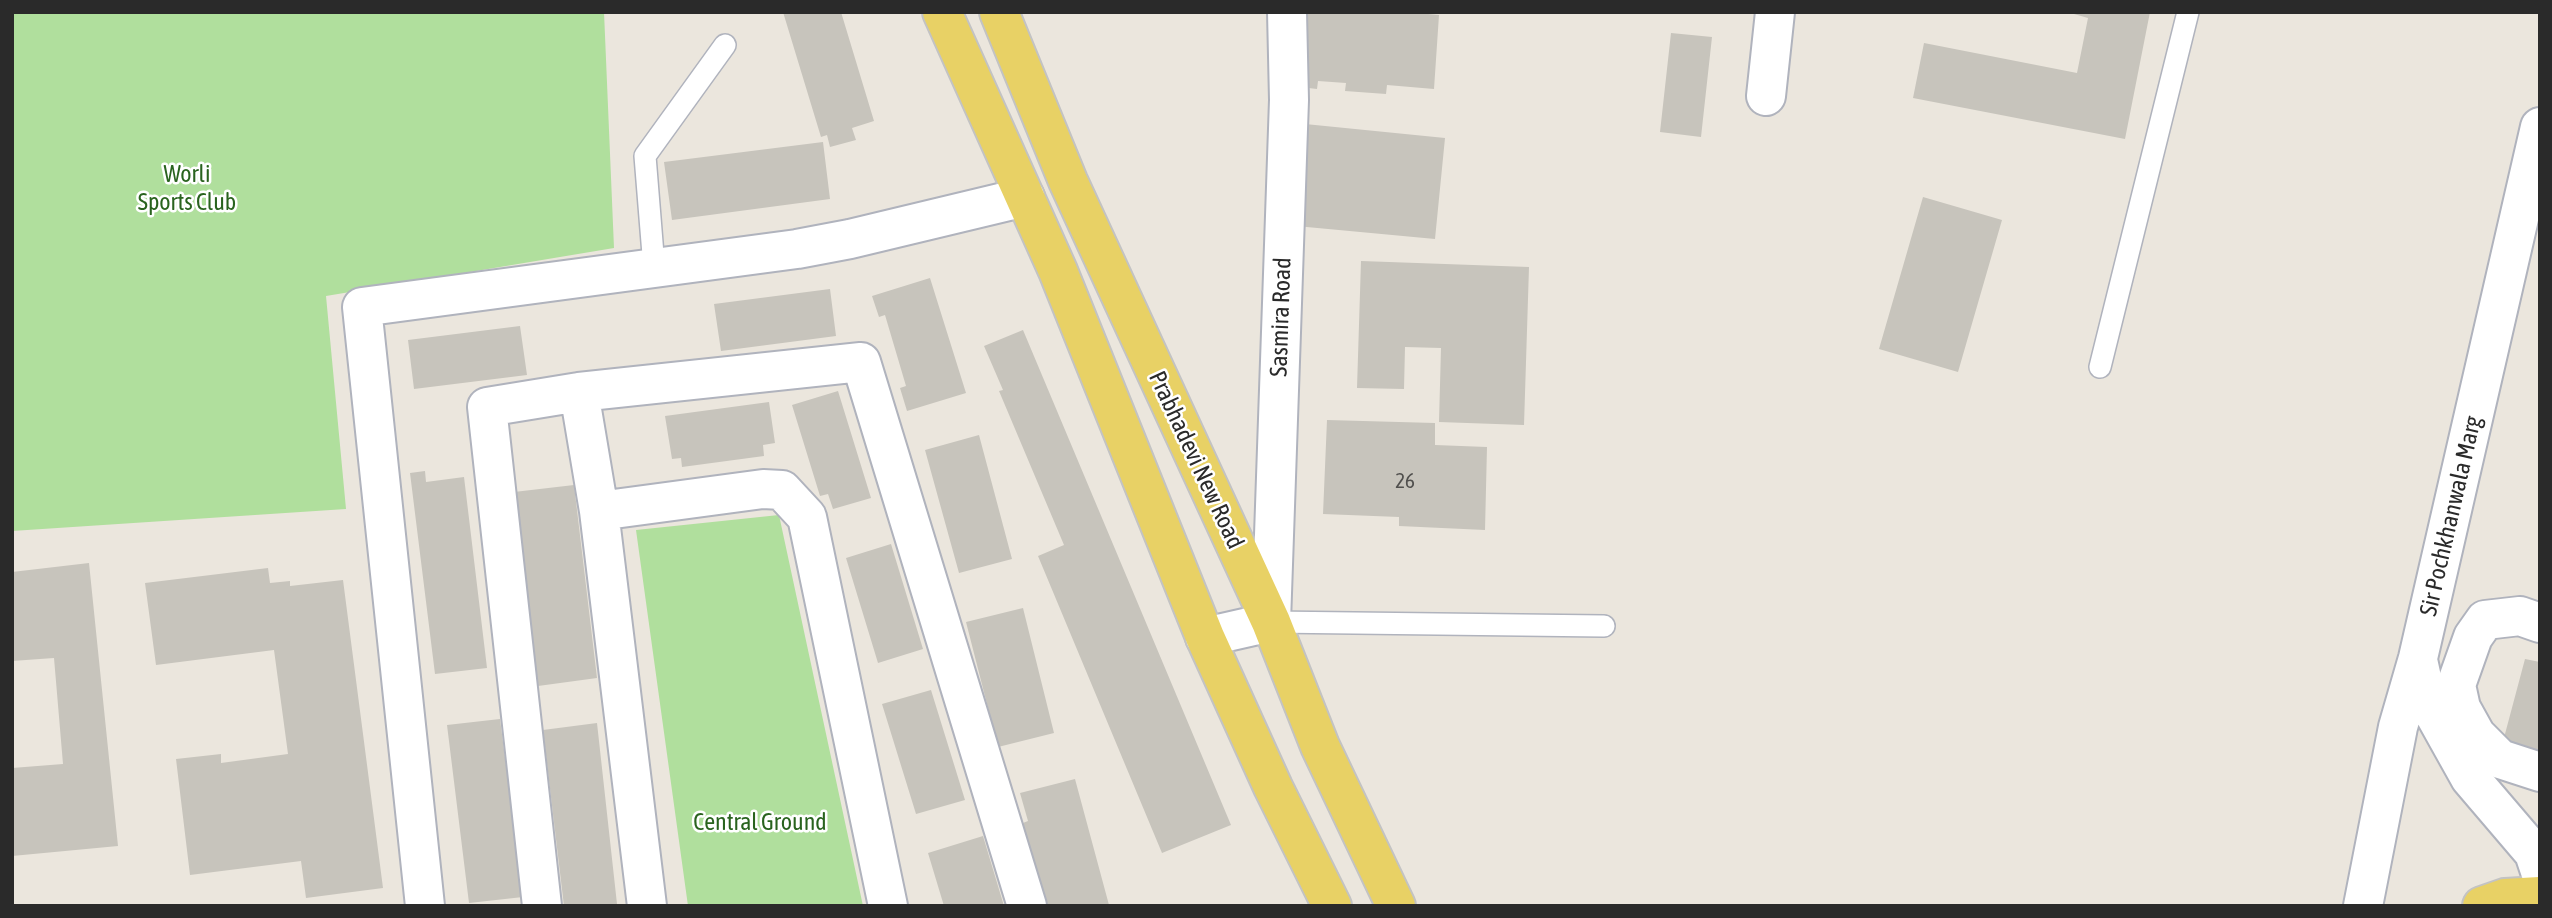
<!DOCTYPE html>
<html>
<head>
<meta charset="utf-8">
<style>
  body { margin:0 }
  #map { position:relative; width:2552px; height:918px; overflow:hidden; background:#ebe6dd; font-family:"Asap Condensed",sans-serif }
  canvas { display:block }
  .frame { position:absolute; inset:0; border:14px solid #2a2a2a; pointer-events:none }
</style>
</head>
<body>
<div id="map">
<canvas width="2552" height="918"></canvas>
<div class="frame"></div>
</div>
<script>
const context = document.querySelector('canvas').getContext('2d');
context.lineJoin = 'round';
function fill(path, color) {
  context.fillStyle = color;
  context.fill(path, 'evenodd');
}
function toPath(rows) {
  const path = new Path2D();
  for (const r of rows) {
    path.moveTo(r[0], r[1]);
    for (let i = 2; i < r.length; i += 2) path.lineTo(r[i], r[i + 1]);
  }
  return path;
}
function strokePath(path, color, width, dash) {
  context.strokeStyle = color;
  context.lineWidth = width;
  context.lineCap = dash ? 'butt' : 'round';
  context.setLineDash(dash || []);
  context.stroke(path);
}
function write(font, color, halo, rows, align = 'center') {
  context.font = font + ' "Asap Condensed",sans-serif';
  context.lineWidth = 5;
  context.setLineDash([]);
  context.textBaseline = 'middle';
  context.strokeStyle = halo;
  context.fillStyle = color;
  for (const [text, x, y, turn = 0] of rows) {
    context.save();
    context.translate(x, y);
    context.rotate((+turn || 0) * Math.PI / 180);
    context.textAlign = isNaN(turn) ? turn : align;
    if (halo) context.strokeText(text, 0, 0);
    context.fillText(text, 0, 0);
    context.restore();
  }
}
fill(toPath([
  [12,12,604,12,614,248,326,296,346,509,12,531],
  [779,515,863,906,688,906,636,530]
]), '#b0df9d');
fill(toPath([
  [783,12,841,12,874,121,852,128,856,140,830,147,827,135,821,137],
  [1306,12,1407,12,1439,15,1434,89,1387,85,1386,94,1345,91,1346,83,1318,81,1317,89,1300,87],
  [2067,12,2150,12,2125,139,1913,98,1924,43,2077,73,2088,18],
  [1671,33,1712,37,1701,137,1660,132],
  [1305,124,1445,138,1435,239,1296,226],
  [823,142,830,199,672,220,664,162],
  [1923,197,2002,220,1958,372,1879,349],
  [1361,261,1529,267,1524,425,1439,422,1441,348,1405,347,1404,389,1357,388],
  [930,278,966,393,907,411,900,388,906,386,885,315,879,317,872,296],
  [830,289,836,336,721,351,714,304],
  [520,326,527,375,414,389,408,340],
  [1023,330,1231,825,1162,853,1038,556,1064,545,999,391,1003,390,984,346],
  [838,391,871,498,833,509,828,494,820,496,792,405],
  [769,402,775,443,763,445,764,456,682,467,681,458,672,459,665,416],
  [1327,420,1435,423,1435,445,1487,447,1485,530,1399,526,1399,517,1323,514],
  [979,435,1012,559,959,573,925,450],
  [425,471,426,482,464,477,487,668,435,674,410,473],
  [574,485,597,678,538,686,514,492],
  [891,544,923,649,878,663,846,558],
  [89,563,118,846,12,856,12,768,63,764,54,658,12,661,12,572],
  [268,568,270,583,290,581,290,586,343,580,383,888,306,898,301,861,190,875,176,759,221,754,221,763,288,754,274,650,156,665,145,583],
  [1023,608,1054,733,998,747,966,622],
  [2525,659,2540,662,2540,765,2501,749],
  [931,690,965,800,916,814,882,704],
  [500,719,523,897,469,903,447,725],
  [597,723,617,904,564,906,543,730],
  [1075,779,1109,905,1045,906,1023,823,1028,821,1020,793],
  [983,836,1004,906,944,906,928,853]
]), '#c7c4bc');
const lane = toPath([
  [654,267,645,156,725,45],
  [2100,367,2188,12],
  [1271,622,1604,626]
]);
const street = toPath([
  [1766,96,1775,12],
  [579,392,599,511],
  [2540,623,2520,616,2485,620,2473,637,2456,685,2461,708,2476,735,2500,759,2540,772],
  [1205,637,1271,622],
  [425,906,362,307,797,249,850,239,1025,197],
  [542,906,487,407,579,392,861,362,1027,906],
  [647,906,599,511,763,489,782,490,807,517,888,906]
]);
const secondary = toPath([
  [1271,622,1289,100,1287,12],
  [2418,660,2427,701,2470,778,2534,853,2540,871],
  [2363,906,2398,727,2418,658,2540,127]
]);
const primary = toPath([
  [942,12,1058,271,1205,637,1273,787,1332,906],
  [999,12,1068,181,1271,622,1320,746,1396,906],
  [2482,906,2505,898,2540,896]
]);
strokePath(lane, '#b0b3bd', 24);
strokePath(street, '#b0b3bd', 42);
strokePath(secondary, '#b0b3bd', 42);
strokePath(primary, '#c3c3c3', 42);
strokePath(lane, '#fff', 21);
strokePath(street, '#fff', 38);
strokePath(secondary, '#fff', 38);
strokePath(primary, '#e8d165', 38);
write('21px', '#51504e', null, [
  ["26",1405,481]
]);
write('24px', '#29631e', '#fff', [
  ["Worli",187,174],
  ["Sports Club",187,202],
  ["Central Ground",760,822]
]);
write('24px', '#2a2a2a', '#fff', [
  ["Sasmira Road",1281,317,-88],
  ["Prabhadevi New Road",1196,460,65],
  ["Sir Pochkhanwala Marg",2451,516,-77]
]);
</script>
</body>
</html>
